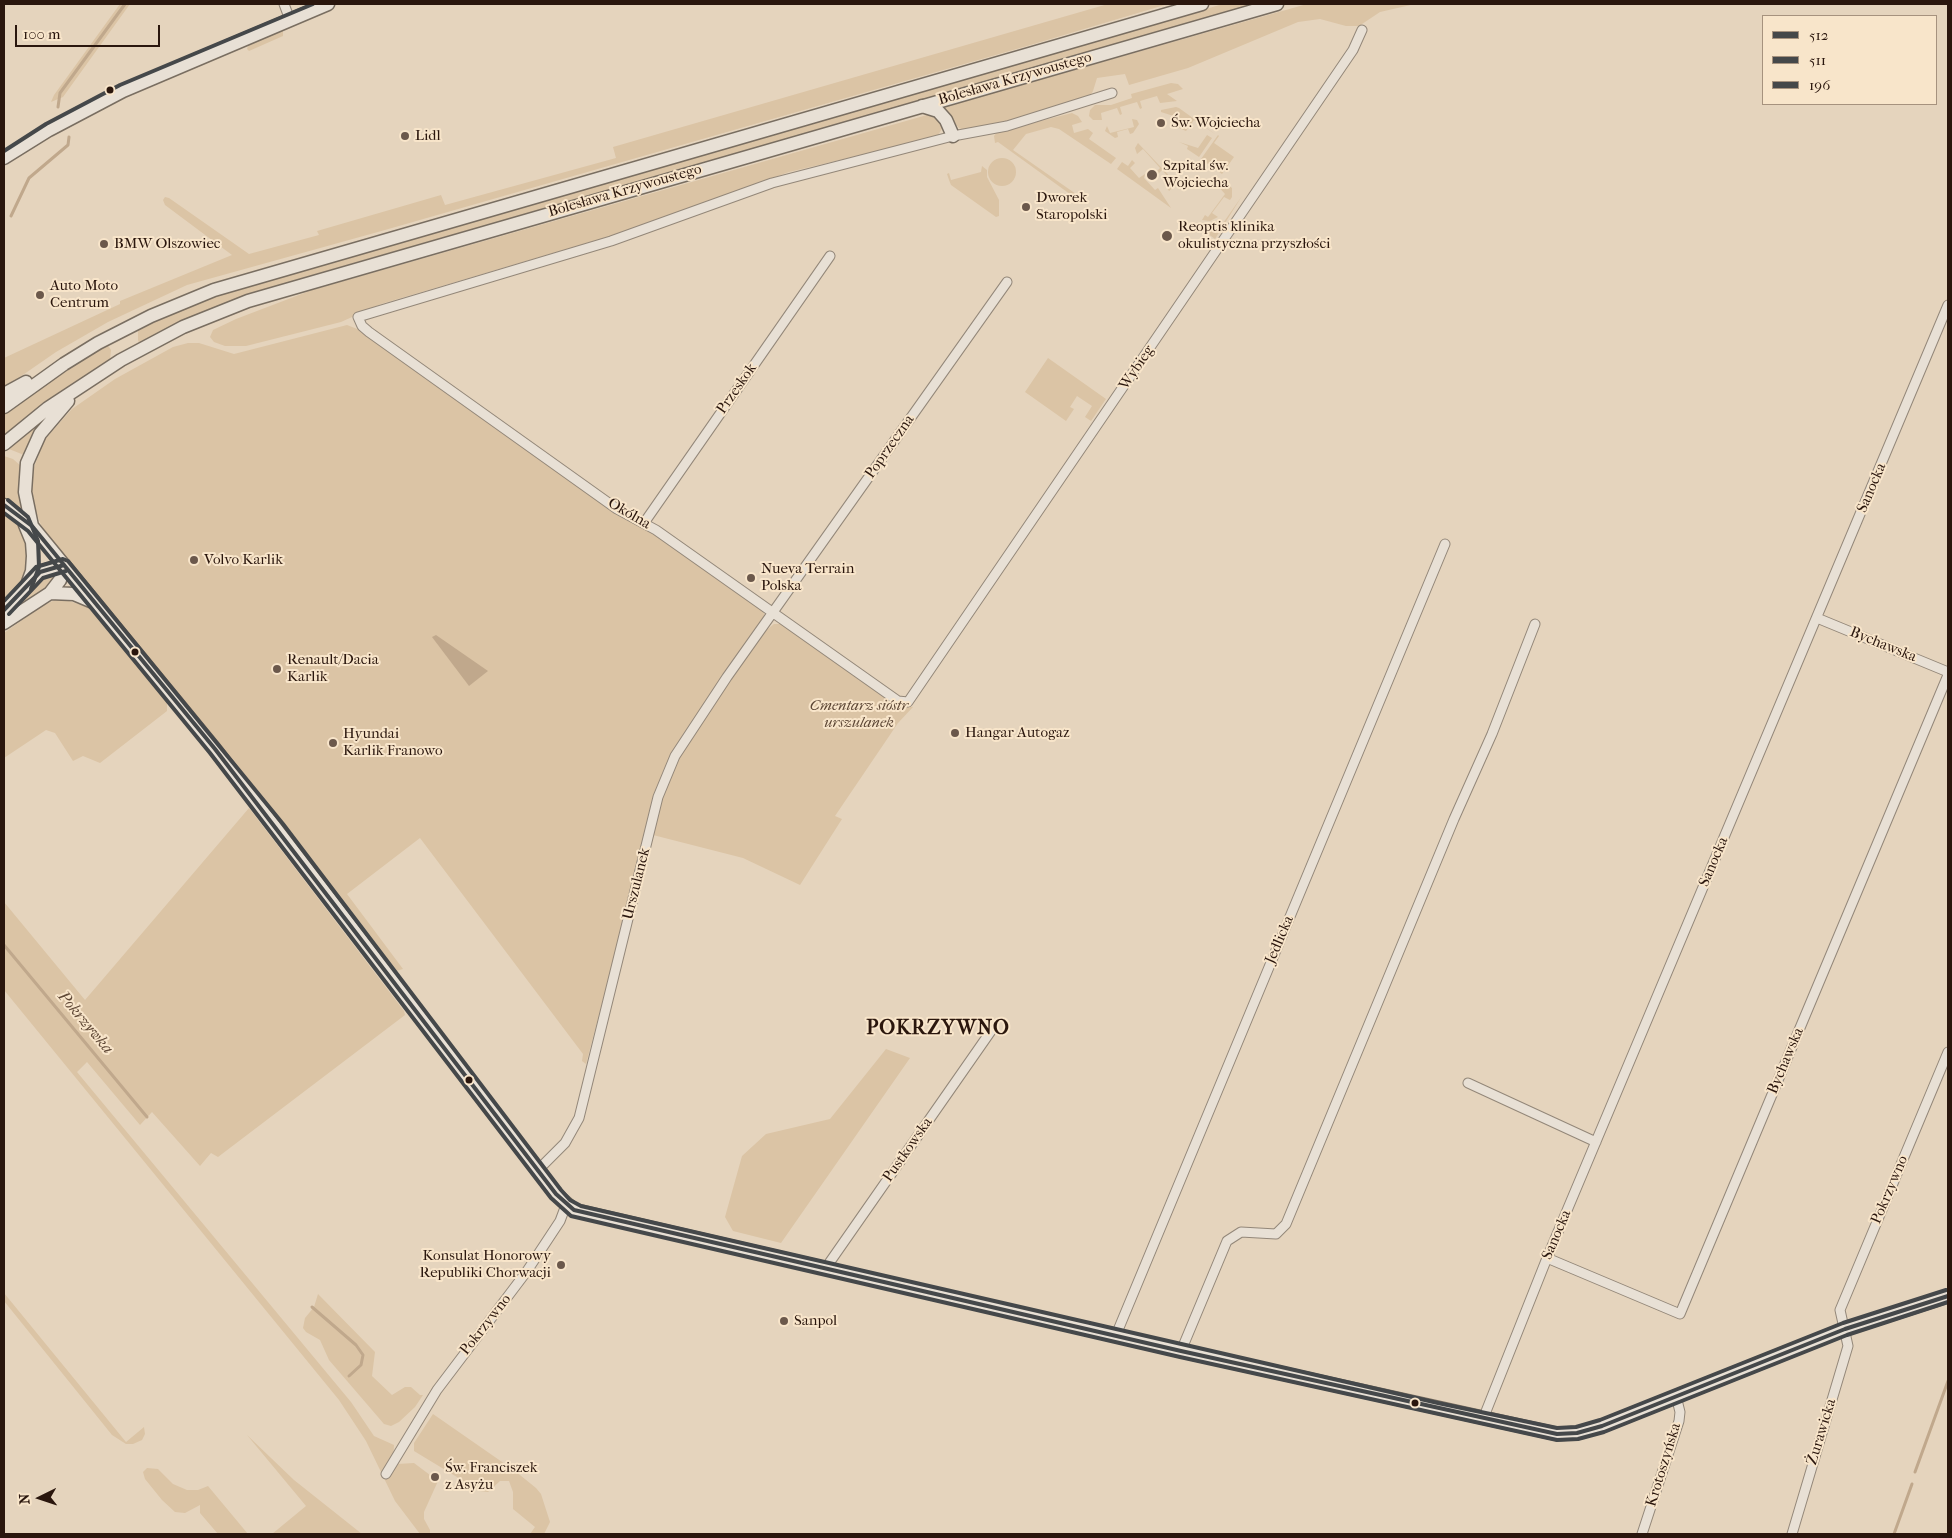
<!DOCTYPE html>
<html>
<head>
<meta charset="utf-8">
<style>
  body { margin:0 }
  #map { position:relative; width:1952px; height:1538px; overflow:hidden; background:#e5d4bd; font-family:"IM FELL French Canon",serif }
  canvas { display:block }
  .frame { position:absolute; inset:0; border:5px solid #2a160d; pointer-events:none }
  .legend { position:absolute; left:1762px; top:15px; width:175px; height:90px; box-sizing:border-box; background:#f8e5ca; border:1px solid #a6927e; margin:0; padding:6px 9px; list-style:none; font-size:15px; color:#2a160d }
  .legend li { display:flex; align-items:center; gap:10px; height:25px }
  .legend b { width:25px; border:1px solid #a6927e }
  .north { position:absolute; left:15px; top:1473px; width:50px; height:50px; -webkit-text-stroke:4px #f8e5ca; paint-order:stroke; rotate:266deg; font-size:14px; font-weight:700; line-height:20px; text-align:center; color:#2a160d }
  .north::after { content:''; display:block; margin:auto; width:18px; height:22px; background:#2a160d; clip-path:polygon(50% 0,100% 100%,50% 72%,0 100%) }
  .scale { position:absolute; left:15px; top:25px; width:145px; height:22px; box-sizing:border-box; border:2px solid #2a160d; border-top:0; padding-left:6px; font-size:15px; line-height:18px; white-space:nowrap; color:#2a160d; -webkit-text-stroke:4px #f8e5ca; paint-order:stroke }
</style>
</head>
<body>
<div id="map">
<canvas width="1952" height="1538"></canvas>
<div class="frame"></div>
<ul class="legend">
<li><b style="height:6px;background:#45484a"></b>512</li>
<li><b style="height:6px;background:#45484a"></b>511</li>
<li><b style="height:6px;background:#45484a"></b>196</li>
</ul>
<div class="north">N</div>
<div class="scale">100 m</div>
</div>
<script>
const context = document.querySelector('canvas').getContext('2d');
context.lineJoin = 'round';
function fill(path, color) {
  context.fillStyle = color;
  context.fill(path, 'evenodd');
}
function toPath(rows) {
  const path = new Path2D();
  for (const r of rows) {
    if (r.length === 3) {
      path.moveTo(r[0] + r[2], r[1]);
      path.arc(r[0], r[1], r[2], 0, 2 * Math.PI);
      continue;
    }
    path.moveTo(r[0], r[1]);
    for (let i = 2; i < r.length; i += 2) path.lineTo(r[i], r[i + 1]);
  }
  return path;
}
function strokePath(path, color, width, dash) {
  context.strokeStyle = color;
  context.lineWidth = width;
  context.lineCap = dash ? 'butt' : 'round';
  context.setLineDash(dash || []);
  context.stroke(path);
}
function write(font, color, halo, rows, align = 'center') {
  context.font = font + ' "IM FELL French Canon",serif';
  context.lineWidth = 4;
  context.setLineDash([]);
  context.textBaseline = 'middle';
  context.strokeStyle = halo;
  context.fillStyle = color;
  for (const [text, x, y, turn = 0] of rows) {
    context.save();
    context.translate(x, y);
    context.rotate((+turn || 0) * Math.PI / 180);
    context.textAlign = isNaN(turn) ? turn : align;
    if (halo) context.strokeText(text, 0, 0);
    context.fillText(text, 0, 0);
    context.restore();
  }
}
fill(toPath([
  [120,4,130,4,63,97,51,102,54,95],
  [1108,4,1168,4,1027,46,385,230,187,285,108,322,56,352,4,388,4,358,120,304,120,301,232,255,165,205,163,200,165,197,169,198,249,254,319,235,317,231,441,195,445,205,616,158,613,147],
  [1223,4,1256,4,298,279,222,304,139,343,138,340,138,328,205,299,257,282],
  [1307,4,1415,4,1380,12,1359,26,1346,26,1320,19,1298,22,1188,68,1129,85,1125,74,1097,78,1093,91,1090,96,1008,122,964,130,959,128,940,108],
  [283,29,283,36,249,51,247,49,249,43],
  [1171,83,1178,84,1183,89,1167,94,1177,101,1160,103,1157,96,1140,101,1142,108,1140,109,1137,102,1120,107,1122,114,1120,115,1117,108,1101,113,1102,120,1093,120,1089,116,1090,110,1095,105,1111,105,1132,98,1131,94],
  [1176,107,1179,108,1215,134,1194,120,1186,131,1179,128,1183,119,1161,112,1161,110],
  [1072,113,1078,116,1082,122,1072,125,1074,133,1088,129,1093,133,1089,139,1116,158,1111,164,1059,129,1051,127,1026,134,1013,150,1076,194,1074,197,998,142,995,143,994,136,997,132],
  [927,115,939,119,943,127,937,137,789,172,621,233,381,304,341,322,246,346,225,346,214,342,210,337,213,330,236,319,312,290],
  [1132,119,1137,120,1139,124,1133,133,1130,134,1128,129,1117,132,1118,137,1115,138,1105,131,1107,126,1110,133,1134,127],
  [1207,135,1212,138,1199,157,1187,149,1188,146,1179,142,1198,148],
  [1218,135,1219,136,1214,143,1234,157,1222,174,1201,159],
  [1138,143,1177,184,1169,191,1164,183,1169,178,1162,170,1157,175,1155,173,1160,168,1143,149,1137,154,1135,148],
  [1002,172,14],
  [1132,160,1135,163,1130,168,1139,178,1145,174,1144,178,1155,190,1158,188,1171,208,1117,169,1122,162,1128,166],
  [982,166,987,170,987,177,999,200,999,216,996,217,951,185,949,180,947,174,949,173,951,180,981,172],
  [1221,179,1232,188,1232,197,1230,200,1224,197,1212,213,1218,217,1210,221,1202,220,1205,215,1208,217,1225,194,1217,185,1212,187],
  [1242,196,1215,239,1200,228,1209,230,1221,226],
  [347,325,365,332,761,605,764,614,765,620,678,742,663,771,586,1064,582,1061,583,1054,420,838,347,894,403,969,396,971,391,968,240,772,53,543,41,525,35,509,32,490,32,473,44,440,72,409,115,379,173,347,188,343,199,343,234,354],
  [107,344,111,350,110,360,45,403,4,437,4,415,60,373],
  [1048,358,1106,399,1091,421,1085,417,1092,406,1077,396,1070,407,1074,409,1066,421,1025,392],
  [39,423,24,455,9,449,21,438],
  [4,456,13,459,21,466,20,490,24,513,4,501],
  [4,509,21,527,26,538,29,563,22,582,12,595,9,593,4,599],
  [57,570,54,581,22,605,18,601,40,578],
  [66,600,90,608,167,702,167,711,100,763,83,756,73,761,55,733,46,730,4,758,4,633,42,606,55,600],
  [774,624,781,624,897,704,913,707,898,723,835,816,842,819,800,885,743,858,653,835,663,795,680,753,734,673,764,632],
  [249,808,404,1011,405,1015,218,1157,211,1153,200,1166,152,1112,140,1125,87,1062,77,1072,351,1402,374,1436,394,1445,393,1462,397,1464,414,1463,438,1481,424,1512,424,1519,430,1530,430,1534,420,1534,395,1501,366,1441,339,1400,4,990,4,902,85,1000],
  [886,1049,910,1058,781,1243,733,1231,725,1217,742,1156,766,1134,830,1119],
  [4,1293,126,1442,144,1427,145,1434,142,1440,133,1444,126,1444,112,1435,4,1301],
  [318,1294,375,1352,372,1376,392,1395,405,1387,411,1387,420,1395,423,1395,415,1407,399,1422,391,1426,384,1424,329,1360,320,1340,306,1332,303,1328,305,1318,314,1307],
  [433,1414,515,1471,536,1488,541,1494,550,1522,544,1534,530,1534,535,1527,513,1509,513,1492,509,1481,500,1481,488,1492,480,1491,414,1451,414,1443],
  [247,1435,294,1480,362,1534,272,1534,306,1506],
  [147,1468,158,1469,173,1484,187,1490,198,1490,208,1486,248,1534,218,1534,200,1513,200,1505,185,1513,175,1512,162,1500,145,1479,143,1472]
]), '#dbc4a5');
fill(toPath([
  [436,635,488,671,469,686,432,637]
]), '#c0a88c');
strokePath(toPath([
  [58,107,60,93,125,4],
  [11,216,29,178,68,145,69,137],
  [4,945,147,1117],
  [312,1307,356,1345,363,1355,361,1365,349,1376],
  [1915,1472,1948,1381],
  [1894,1534,1912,1484]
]), '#c0a88c', 3);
const street = toPath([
  [284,4,290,20],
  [1112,93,1007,126,953,136,772,183,611,241,358,317,362,326,369,332,617,509,656,530,898,701,908,702,1353,50,1362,30],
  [644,523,830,256],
  [1817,618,1948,672],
  [1468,1083,1596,1142],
  [538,1170,565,1143,579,1118,658,797,675,756,727,677,1007,282],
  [1547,1258,1680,1314,1948,675],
  [825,1269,991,1031],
  [1116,1335,1445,544],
  [1181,1351,1227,1241,1241,1232,1276,1234,1286,1224,1454,819,1492,734,1535,624],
  [1483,1419,1547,1258,1948,305],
  [386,1474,437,1390,527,1271,560,1221,566,1205],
  [1642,1534,1679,1421,1680,1412,1676,1396],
  [1792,1534,1848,1346,1840,1310,1948,1052]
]);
const secondary = toPath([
  [922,106,938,111,946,120,953,136],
  [4,158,49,130,123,91,328,4],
  [4,394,26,382],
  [4,407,64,364,98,343,151,316,214,290,1202,4],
  [4,444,48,408,121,360,183,327,248,301,1277,4],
  [4,505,32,526,215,749,556,1194,574,1210,1181,1351,1557,1434,1577,1433,1602,1426,1845,1329,1948,1296],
  [25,525,32,542,33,556,32,571,28,582],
  [32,526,25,492,27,463,40,434,68,401],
  [50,593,74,594,93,602],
  [4,610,40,572,64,565],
  [4,623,50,593,60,580,64,565]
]);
strokePath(street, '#938779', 11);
strokePath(secondary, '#796e61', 15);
strokePath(street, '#e8e0d5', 9);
strokePath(secondary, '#e8e0d5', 12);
strokePath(toPath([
  [4,505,32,526,215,749,556,1194,574,1210,1181,1351,1557,1434,1577,1433,1602,1426,1845,1329,1948,1296],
  [4,610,40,572,64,565]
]), '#45484a', 4);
strokePath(toPath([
  [4,513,28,531,210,753,551,1198,571,1216,1180,1357,1557,1440,1578,1439,1604,1432,1847,1335,1948,1302],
  [9,614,43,578,66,571]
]), '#45484a', 4);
strokePath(toPath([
  [4,151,46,124,120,85,313,4],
  [8,500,28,517,38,541,39,567,31,589],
  [4,601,36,567,63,559,68,561,283,824,561,1190,570,1200,581,1206,1438,1403,1557,1428,1576,1427,1600,1420,1843,1323,1946,1290]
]), '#45484a', 4);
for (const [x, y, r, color] of [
  [110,90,4.5,"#2a160d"],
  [1161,123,5,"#6b584b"],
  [405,136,5,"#6b584b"],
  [1152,175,6,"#6b584b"],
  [1026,207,5,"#6b584b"],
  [1167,236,6,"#6b584b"],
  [104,244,5,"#6b584b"],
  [40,295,5,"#6b584b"],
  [194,560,5,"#6b584b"],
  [751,578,5,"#6b584b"],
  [135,652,4.5,"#2a160d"],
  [277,669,5,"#6b584b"],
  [955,733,5,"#6b584b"],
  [333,743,5,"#6b584b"],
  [469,1080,4.5,"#2a160d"],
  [561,1265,5,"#6b584b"],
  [784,1321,5,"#6b584b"],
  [1415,1403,4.5,"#2a160d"],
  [435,1477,5,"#6b584b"]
]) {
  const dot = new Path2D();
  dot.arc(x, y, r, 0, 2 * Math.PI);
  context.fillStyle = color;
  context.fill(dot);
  strokePath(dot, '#f8e5ca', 2);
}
write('15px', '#2a160d', '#f8e5ca', [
  ["Bolesława Krzywoustego",1015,79,-16],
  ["Bolesława Krzywoustego",625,191,-16],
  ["Wybieg",1137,368,-56],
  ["Przeskok",737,389,-55],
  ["Poprzeczna",890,447,-55],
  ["Sanocka",1872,488,-67],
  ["Okólna",629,514,30],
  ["Bychawska",1883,645,22],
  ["Sanocka",1714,862,-67],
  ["Urszulanek",637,884,-76],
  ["Jedlicka",1280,940,-67],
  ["Bychawska",1786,1061,-67],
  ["Pustkowska",908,1150,-55],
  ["Pokrzywno",1890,1190,-67],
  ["Sanocka",1557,1235,-67],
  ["Pokrzywno",486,1325,-52],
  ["Żurawicka",1822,1432,-73],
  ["Krotoszyńska",1664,1465,-73]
]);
write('15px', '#2a160d', '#f8e5ca', [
  ["Św. Wojciecha",1171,123],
  ["Lidl",415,136],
  ["Szpital św.",1163,166],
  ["Wojciecha",1163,183],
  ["Dworek",1036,198],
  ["Staropolski",1036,215],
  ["Reoptis klinika",1178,227],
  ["okulistyczna przyszłości",1178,244],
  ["BMW Olszowiec",114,244],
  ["Auto Moto",50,286],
  ["Centrum",50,303],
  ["Volvo Karlik",204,560],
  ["Nueva Terrain",761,569],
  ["Polska",761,586],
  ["Renault/Dacia",287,660],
  ["Karlik",287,677],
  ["Hangar Autogaz",965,733],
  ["Hyundai",343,734],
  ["Karlik Franowo",343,751],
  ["Konsulat Honorowy",551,1256,"right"],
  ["Republiki Chorwacji",551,1273,"right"],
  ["Sanpol",794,1321],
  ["Św. Franciszek",445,1468],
  ["z Asyżu",445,1485]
], 'left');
write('italic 15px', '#5c4635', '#f8e5ca', [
  ["Cmentarz sióstr",859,706],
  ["urszulanek",859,723]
]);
write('italic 16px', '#604937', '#f8e5ca', [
  ["Pokrzywka",85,1023,50]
]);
context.letterSpacing = '1px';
write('bold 20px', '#2a160d', '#f8e5ca', [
  ["POKRZYWNO",938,1029]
]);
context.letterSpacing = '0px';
</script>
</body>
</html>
